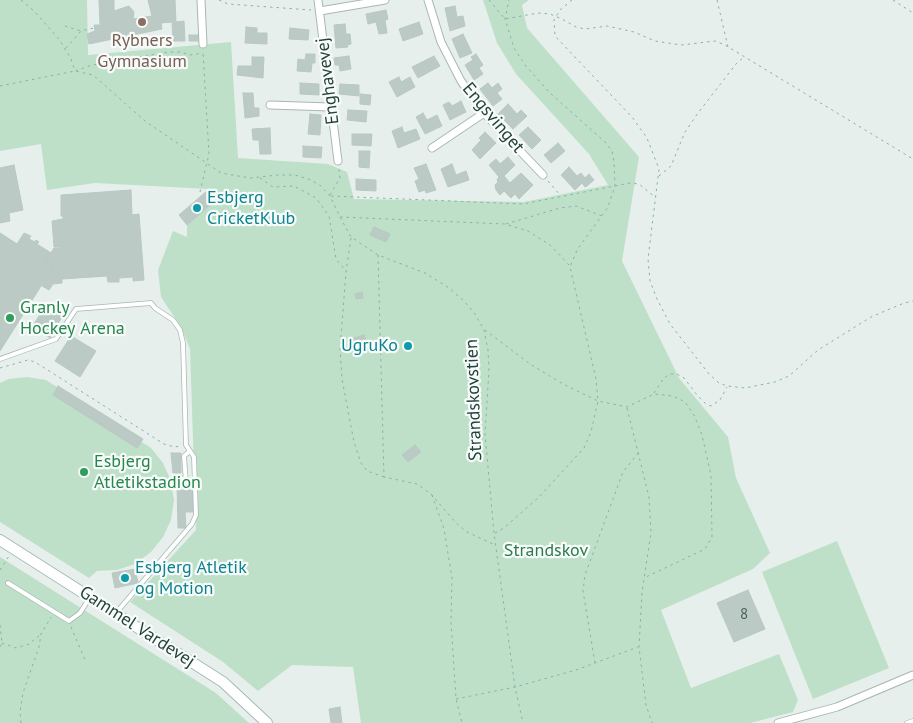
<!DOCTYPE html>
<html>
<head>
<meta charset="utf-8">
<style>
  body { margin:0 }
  canvas { display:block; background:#e6efeb }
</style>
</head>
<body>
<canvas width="913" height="723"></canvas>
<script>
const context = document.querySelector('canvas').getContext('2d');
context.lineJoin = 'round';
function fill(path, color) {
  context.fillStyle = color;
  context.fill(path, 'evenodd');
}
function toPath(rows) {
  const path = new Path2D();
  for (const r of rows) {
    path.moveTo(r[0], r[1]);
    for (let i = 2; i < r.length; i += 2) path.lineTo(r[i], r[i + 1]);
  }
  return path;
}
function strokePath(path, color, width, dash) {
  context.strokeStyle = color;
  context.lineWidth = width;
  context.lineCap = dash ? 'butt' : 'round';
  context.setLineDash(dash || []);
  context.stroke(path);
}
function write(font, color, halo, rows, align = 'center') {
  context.font = font + ' "PT Sans",sans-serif';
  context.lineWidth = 4.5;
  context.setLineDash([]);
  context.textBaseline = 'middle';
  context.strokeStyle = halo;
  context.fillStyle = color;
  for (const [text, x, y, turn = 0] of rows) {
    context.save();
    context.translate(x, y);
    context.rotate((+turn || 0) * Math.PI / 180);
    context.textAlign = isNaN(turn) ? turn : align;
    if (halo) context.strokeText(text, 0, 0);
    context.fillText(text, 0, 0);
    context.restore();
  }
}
fill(toPath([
  [0,0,87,0,88,55,231,42,238,158,328,164,347,172,354,199,524,202,608,185,589,154,516,74,497,43,483,0,529,0,522,5,527,28,639,157,622,261,679,378,728,437,736,478,770,553,753,569,661,610,691,688,779,654,798,700,793,712,750,723,361,723,353,667,292,665,258,691,223,662,130,602,196,530,190,349,181,327,161,297,158,270,173,231,187,237,187,225,217,199,209,189,95,183,47,190,41,144,0,151],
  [27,377,46,380,151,448,163,463,171,481,174,500,171,520,163,537,151,552,135,564,117,570,97,571,89,578,0,522,0,383,9,379],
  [837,541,889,668,813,699,762,572],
  [0,557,216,693,249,723,0,723]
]), '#bfe0c8');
const building = toPath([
  [99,0,114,0,114,11,129,6,134,12,133,19,152,16,148,0,175,0,176,22,184,21,185,41,173,41,172,22,161,23,162,29,89,44,87,34,95,31,94,25,100,25,99,0],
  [455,6,457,17,463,16,465,26,450,31,445,8,455,6],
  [386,10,388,19,385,20,387,33,379,34,376,22,368,24,366,14,386,10],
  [419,22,423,34,403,41,399,29,419,22],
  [345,24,346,34,350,34,351,44,347,45,348,47,336,48,334,25,345,24],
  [246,27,257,28,257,33,267,33,267,44,245,43,246,27],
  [290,28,309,30,308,40,289,39,290,28],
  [463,34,472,53,460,58,452,39,463,34],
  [189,35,198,35,198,41,189,41,189,35],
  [306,54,315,54,315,63,312,63,311,72,297,71,298,59,305,60,306,54],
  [476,54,483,65,479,68,483,74,474,80,465,65,473,60,471,57,476,54],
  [349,56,351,69,340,71,339,65,335,65,334,58,349,56],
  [434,56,440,66,418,78,412,67,434,56],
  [252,57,264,57,263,78,237,75,238,66,252,66,252,57],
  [399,77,401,82,410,77,415,87,397,97,389,82,399,77],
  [300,83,319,84,319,95,300,94,300,83],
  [488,83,492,88,498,83,502,89,497,93,502,99,493,106,480,89,488,83],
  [340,84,359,85,359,96,339,94,340,84],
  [243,93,253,93,254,108,259,108,259,116,245,118,243,93],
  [360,94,371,95,370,105,360,104,360,94],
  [461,101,466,112,450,120,443,105,449,102,452,106,461,101],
  [508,104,517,114,521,110,527,116,513,129,498,114,508,104],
  [348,110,367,111,366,122,347,120,348,110],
  [423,113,427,120,437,115,442,126,425,134,416,117,423,113],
  [310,114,321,115,320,135,308,134,310,114],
  [402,127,404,133,416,129,420,139,398,148,392,131,402,127],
  [528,127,541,140,532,149,519,135,528,127],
  [270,128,271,154,260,154,259,140,253,140,252,129,270,128],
  [485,132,496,143,480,159,472,150,481,140,479,138,485,132],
  [352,134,372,134,371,146,352,145,352,134],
  [558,143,565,151,551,163,544,155,558,143],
  [303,146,322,147,321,158,303,157,303,146],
  [359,151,370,151,369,168,359,167,359,151],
  [508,157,515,165,504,176,510,183,521,173,533,185,519,199,515,194,511,198,504,191,500,195,496,190,495,185,498,182,497,180,499,177,489,165,496,159,500,164,508,157],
  [426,164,436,190,426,193,425,190,419,192,415,181,419,179,414,168,426,164],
  [452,164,456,175,466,171,469,180,448,187,441,169,452,164],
  [14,165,23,210,9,213,10,221,0,223,0,168,14,165],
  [569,167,577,176,581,173,585,178,589,174,594,180,587,186,585,187,582,183,575,190,561,175,569,167],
  [356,179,376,180,376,191,356,190,356,179],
  [131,190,132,215,139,214,144,280,133,281,133,277,119,278,119,282,108,282,107,276,62,279,62,283,53,284,49,290,42,286,53,267,45,262,54,248,60,248,60,247,54,247,52,221,63,219,63,216,61,216,61,195,131,190],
  [208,190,216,200,187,225,179,215,208,190],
  [374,227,390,234,386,242,370,235,374,227],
  [0,233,17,244,24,233,31,236,29,239,35,242,36,240,39,242,37,244,51,253,45,262,53,267,0,351,0,233],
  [362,292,363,298,356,299,355,294,362,292],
  [46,305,63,315,50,338,32,327,46,305],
  [364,335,367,344,351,348,348,340,364,335],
  [71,336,96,351,80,377,55,361,71,336],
  [58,386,143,439,137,448,53,395,58,386],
  [415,445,421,452,408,462,402,455,415,445],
  [171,453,181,453,181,473,173,473,171,453],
  [193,484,195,512,185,512,186,528,178,528,177,485,193,484],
  [135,569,138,583,115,588,112,573,135,569],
  [748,590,765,629,734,642,717,603,748,590],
  [340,707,342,723,331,723,329,709,340,707]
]);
fill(building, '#bbcac4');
strokePath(building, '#b8c9c2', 1);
const lane = toPath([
  [0,359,56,339,76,309,151,303,155,308,173,320,180,330,183,343,186,445,194,457,196,515,192,524,116,613],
  [186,482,184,456,190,451],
  [158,483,186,478],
  [8,583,69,621,80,613,90,597],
  [907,723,913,721]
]);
const street = toPath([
  [201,0,203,44],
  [318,0,338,161],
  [428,0,441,42,461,81,484,113,543,175],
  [320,11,385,0],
  [270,105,330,107],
  [432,148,484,113],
  [778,723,837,707,913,675]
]);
const secondary = toPath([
  [0,540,223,682,267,723]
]);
strokePath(lane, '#a8b8b2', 5.5);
strokePath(street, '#a8b8b2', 9);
strokePath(secondary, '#a4bbb3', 12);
strokePath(toPath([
  [21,0,33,10,59,39,71,59,75,71,92,65,169,52,181,52,190,55,203,53],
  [219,0,228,4,311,10],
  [489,0,505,19,538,13,550,14,562,19,576,27,585,29,607,26,634,32,655,41,681,45,715,41,725,45,913,159],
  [572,0,560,10,554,20,555,36,632,117,647,138,659,169,648,259,650,281,657,299,670,324,709,374,719,383,727,386,745,388,775,382,789,376,818,350,871,317,904,303,913,301],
  [717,0,728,47],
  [893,0,913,13],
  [65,26,81,31],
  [66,48,81,31,94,28],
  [0,86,75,71,93,75,145,121,221,173,250,178,278,175,295,175,311,180,321,186,330,196,340,217,351,237,378,255,425,273,449,288,464,301,475,314,484,330,488,350,489,370,485,434,494,533,515,687,523,723],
  [659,176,671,166,685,132,698,113,736,64,744,57],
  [260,178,273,187,294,186,316,198,329,216,336,259,346,271],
  [548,181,560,195],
  [200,192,209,154,203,52],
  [330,195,340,178,339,169],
  [331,196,523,204,630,183,639,184,655,197],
  [340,217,505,224,528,231,550,245,570,266],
  [506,224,560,208,576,206,602,216],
  [351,238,346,272,340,350,342,379,354,442,361,463,367,471,384,477],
  [378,255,384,477,417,484,431,494,456,523,467,532,495,545],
  [485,330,530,364,563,384,598,401,627,407,654,394,673,396,685,402,694,415,702,435,711,475,712,537,705,549,646,577],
  [0,368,28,360,35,362,164,444,174,447,181,446],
  [654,393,664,378,670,374,677,374,684,378,697,395,706,404,711,406,720,400,727,387],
  [627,408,649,497,651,532,642,593,639,647,646,705,652,723],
  [432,495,444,529,452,578,451,622,456,699,462,723],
  [495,533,504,528,538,498,584,448,591,432,598,401,596,379,570,267,577,250,608,207,615,186,614,162,612,151,605,142,550,93,525,65,514,48,505,19,509,0],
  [0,570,9,556],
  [0,625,2,643,0,648],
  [71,627,86,662],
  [2,643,16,648,29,644,40,635],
  [595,663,583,591,585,575,623,472,639,452],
  [456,699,515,687,576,670,638,647],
  [21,723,20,712,23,693,39,647,41,634,51,617]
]), '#86b3a5', 1, [2.5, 4]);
strokePath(lane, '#fff', 4);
strokePath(street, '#fff', 7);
strokePath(secondary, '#fff', 10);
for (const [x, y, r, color] of [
  [142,22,5,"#8d6e63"],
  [197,208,5,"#0f9aa8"],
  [10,318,5,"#2e9e5b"],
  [408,346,5,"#0f9aa8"],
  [84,472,5,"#2e9e5b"],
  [125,578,5,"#0f9aa8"]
]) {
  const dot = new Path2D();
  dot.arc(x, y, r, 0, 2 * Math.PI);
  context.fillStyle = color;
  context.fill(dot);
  strokePath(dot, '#f7fbf9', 2);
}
write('15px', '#4a645c', null, [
  ["8",744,615]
]);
write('18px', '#785e54', '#f7fbf9', [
  ["Rybners",142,41],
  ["Gymnasium",142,62]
]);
write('18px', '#24423a', '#f7fbf9', [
  ["Enghavevej",328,81,-97],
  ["Engsvinget",493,118,50],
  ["Strandskovstien",474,400,-92],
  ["Gammel Vardevej",137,627,33]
]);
write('18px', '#0d838f', '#f7fbf9', [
  ["Esbjerg",207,198],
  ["CricketKlub",207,219],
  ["UgruKo",398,346,"right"],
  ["Esbjerg Atletik",135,568],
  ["og Motion",135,589]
], 'left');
write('18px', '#27864d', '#f7fbf9', [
  ["Granly",20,308],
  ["Hockey Arena",20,329],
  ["Esbjerg",94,462],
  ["Atletikstadion",94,483]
], 'left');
write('18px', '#2d7a4b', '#f7fbf9', [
  ["Strandskov",546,551]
]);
</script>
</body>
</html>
